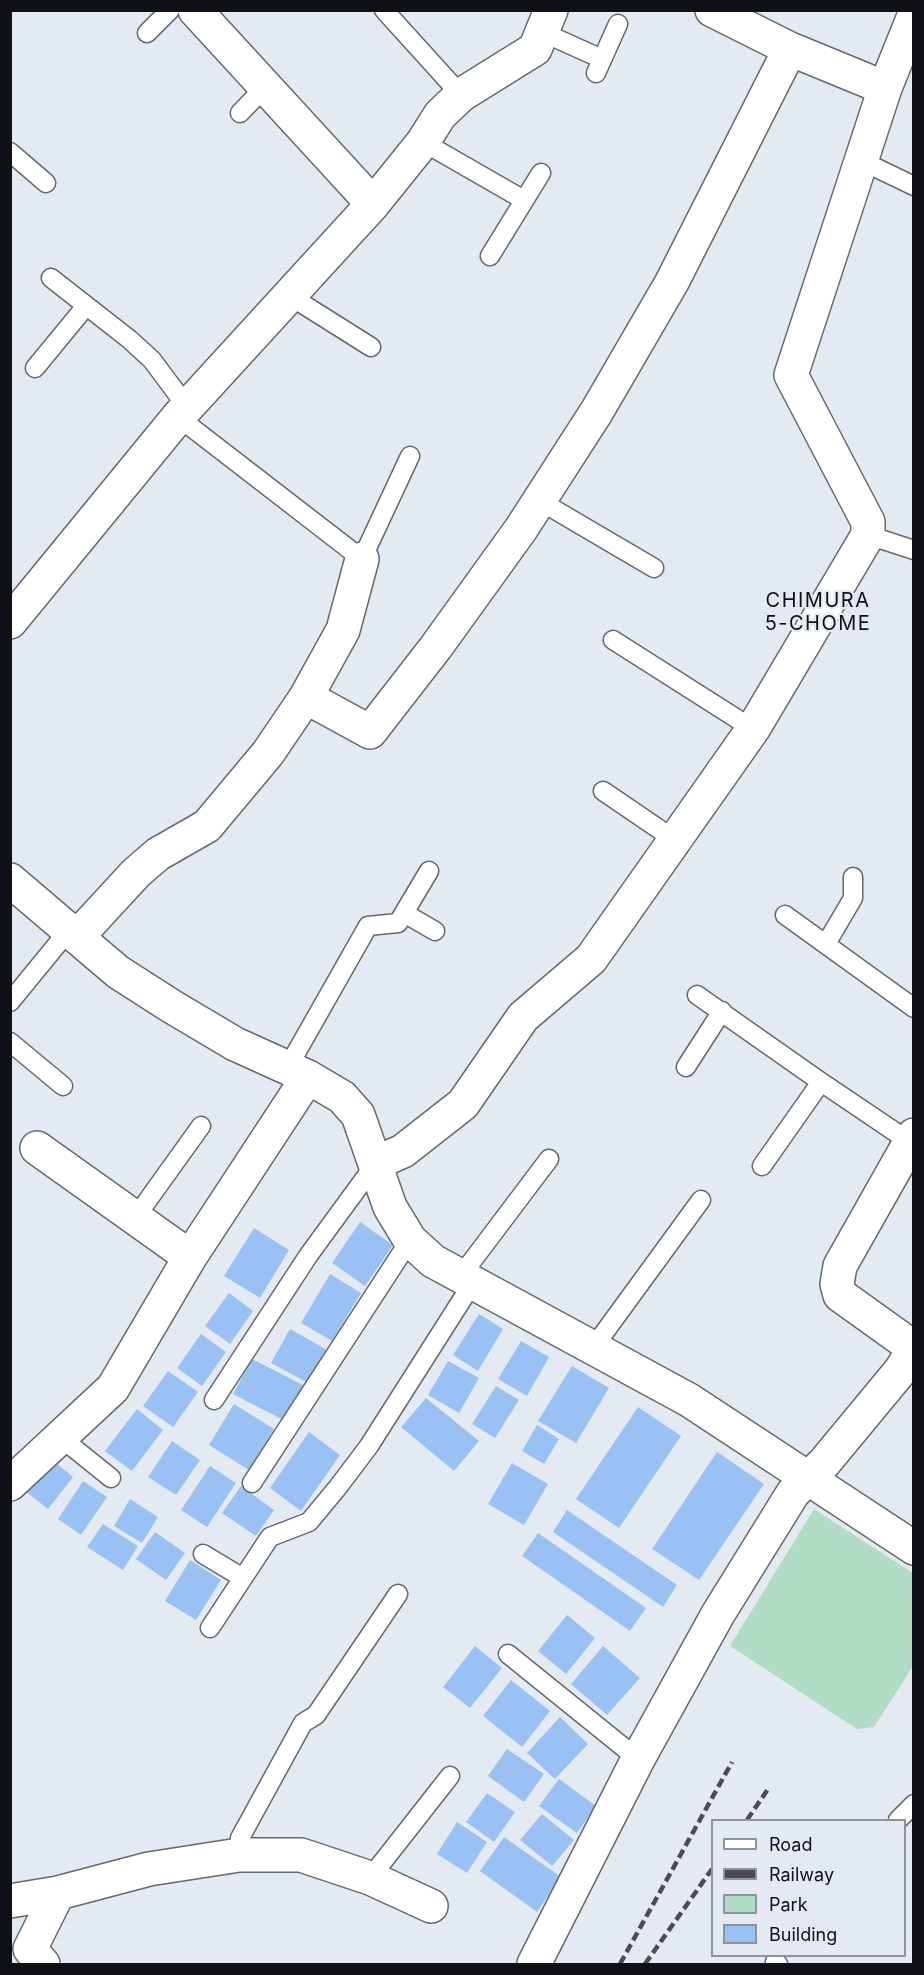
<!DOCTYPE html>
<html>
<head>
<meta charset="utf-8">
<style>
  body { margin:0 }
  #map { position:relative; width:924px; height:1975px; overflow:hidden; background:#e4eaf1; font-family:Inter,sans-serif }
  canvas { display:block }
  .frame { position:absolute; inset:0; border:12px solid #101114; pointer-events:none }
  .legend { position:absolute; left:711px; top:1819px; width:195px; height:138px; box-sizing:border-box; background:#e4eaf1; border:2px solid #8f9399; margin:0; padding:8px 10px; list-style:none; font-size:18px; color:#101114 }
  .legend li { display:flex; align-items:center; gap:12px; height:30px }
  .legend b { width:30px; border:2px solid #8f9399 }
</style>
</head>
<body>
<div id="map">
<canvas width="924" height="1975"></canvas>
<div class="frame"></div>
<ul class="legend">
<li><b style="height:8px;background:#fff"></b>Road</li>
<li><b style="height:8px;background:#4a4c50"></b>Railway</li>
<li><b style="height:16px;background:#b1dcc6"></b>Park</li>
<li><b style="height:16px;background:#99c1f3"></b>Building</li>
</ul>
</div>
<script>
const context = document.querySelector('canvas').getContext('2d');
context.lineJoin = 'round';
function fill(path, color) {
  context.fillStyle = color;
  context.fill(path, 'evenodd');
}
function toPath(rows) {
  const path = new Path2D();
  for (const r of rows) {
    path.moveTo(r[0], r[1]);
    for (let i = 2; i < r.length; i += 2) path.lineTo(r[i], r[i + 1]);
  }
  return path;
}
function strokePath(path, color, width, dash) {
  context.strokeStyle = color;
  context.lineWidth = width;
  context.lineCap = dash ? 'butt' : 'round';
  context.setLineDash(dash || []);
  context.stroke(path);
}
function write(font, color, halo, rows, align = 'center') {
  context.font = font + ' Inter,sans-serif';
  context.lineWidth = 4.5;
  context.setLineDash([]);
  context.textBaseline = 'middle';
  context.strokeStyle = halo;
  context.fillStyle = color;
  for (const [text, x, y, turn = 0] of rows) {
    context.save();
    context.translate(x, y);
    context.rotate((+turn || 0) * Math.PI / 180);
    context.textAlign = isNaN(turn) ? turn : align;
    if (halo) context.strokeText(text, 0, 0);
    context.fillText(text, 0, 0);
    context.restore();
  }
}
fill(toPath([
  [814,1509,913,1573,913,1666,874,1727,857,1729,730,1646]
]), '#b1dcc6');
fill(toPath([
  [360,1222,393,1245,365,1286,332,1263],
  [254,1228,289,1250,260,1298,224,1276],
  [330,1274,361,1293,332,1341,301,1323],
  [229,1293,253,1311,230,1344,205,1326],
  [479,1314,503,1329,478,1371,453,1355],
  [290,1329,327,1350,308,1383,271,1363],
  [201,1334,226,1352,202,1386,177,1368],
  [521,1341,549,1357,527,1396,498,1379],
  [252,1359,303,1385,285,1421,233,1394],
  [448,1361,479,1378,459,1413,428,1395],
  [572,1366,609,1388,576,1443,538,1421],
  [168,1371,198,1392,173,1427,143,1406],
  [496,1386,519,1400,495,1438,472,1424],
  [426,1398,479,1441,454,1471,401,1427],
  [234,1404,274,1429,249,1470,209,1445],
  [638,1407,681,1436,619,1528,576,1499],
  [137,1409,163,1430,132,1471,105,1451],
  [537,1425,559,1439,544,1464,522,1451],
  [309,1432,340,1455,301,1511,270,1488],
  [172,1441,200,1460,176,1495,148,1477],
  [717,1452,764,1484,699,1580,652,1549],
  [50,1458,73,1477,48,1509,24,1490],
  [512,1463,548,1484,524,1525,488,1504],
  [210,1466,236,1483,207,1527,181,1510],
  [83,1481,107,1497,81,1535,58,1519],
  [241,1486,274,1510,256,1536,222,1513],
  [130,1499,158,1517,142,1543,114,1526],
  [567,1510,677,1585,663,1607,553,1532],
  [103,1524,138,1546,123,1570,87,1547],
  [155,1532,185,1553,166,1580,136,1559],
  [538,1533,646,1608,630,1631,522,1556],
  [190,1560,221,1580,196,1620,165,1601],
  [567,1615,595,1638,566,1674,538,1651],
  [475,1646,502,1668,470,1708,443,1687],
  [603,1646,640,1678,607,1715,571,1684],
  [511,1680,550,1711,522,1747,483,1716],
  [560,1717,588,1744,555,1779,527,1753],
  [507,1749,544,1774,524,1802,488,1776],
  [559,1779,596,1806,577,1833,539,1806],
  [487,1793,515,1812,494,1842,466,1822],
  [542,1814,574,1840,552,1866,520,1840],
  [457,1822,487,1842,467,1873,437,1854],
  [504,1837,561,1877,537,1912,480,1871]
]), '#99c1f3');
const lane = toPath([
  [384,10,461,95],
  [542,32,602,59],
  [147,33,170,10],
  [596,73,618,24],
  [240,113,265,87],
  [423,142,524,200],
  [10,152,46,183],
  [862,161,914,186],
  [490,256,541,173],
  [51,278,129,339,152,360,187,407],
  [290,296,371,347],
  [35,368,86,306],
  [178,417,362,559,410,456],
  [540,501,654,568],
  [868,535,914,550],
  [613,640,753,729],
  [603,791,675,840],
  [404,913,435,931],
  [785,915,914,1008],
  [826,944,853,898,853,877],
  [697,995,821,1082,910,1142],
  [10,1002,69,930],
  [10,1042,63,1086],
  [288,1067,368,926,398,923,429,871],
  [686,1067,722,1011],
  [762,1166,821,1082],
  [135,1218,201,1126],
  [460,1277,549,1159],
  [593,1348,701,1200],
  [214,1400,308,1256,376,1163],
  [60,1437,111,1478],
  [252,1483,410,1240],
  [203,1554,243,1578],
  [210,1628,270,1537,309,1522,338,1487,369,1446,472,1284],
  [508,1654,638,1759],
  [898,1820,914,1804],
  [239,1855,240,1838,303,1723,316,1715,398,1594],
  [370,1878,450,1776],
  [775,1962,778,1964]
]);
const street = toPath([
  [195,10,373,204],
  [712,10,790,49,885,88],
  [10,622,178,417,373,204,423,142,440,115,461,95,535,49,551,10],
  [306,697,370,732,436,647,521,529,597,411,672,282,790,49],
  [77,937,136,873,158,854,207,826,268,753,306,697,343,630,362,559],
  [914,1135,840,1266,837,1284,840,1295,914,1348],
  [37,1148,190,1257],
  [376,1163,403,1151,463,1104,523,1017,591,959,753,729,868,535,868,522,791,375,885,88,914,16],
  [10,1484,113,1388,190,1257,308,1077],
  [10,1901,58,1893,149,1869,239,1855,301,1855,370,1878,431,1906],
  [43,1964,30,1949,58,1893],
  [534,1964,638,1759,718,1614,793,1493,824,1463,901,1370,914,1349]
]);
const secondary = toPath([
  [10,880,118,972,171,1006,235,1044,308,1077,342,1097,358,1115,390,1207,410,1240,433,1261,689,1400,914,1548]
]);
strokePath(lane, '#64696f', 21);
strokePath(street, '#64696f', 36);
strokePath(secondary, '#64696f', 36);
strokePath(lane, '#fff', 18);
strokePath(street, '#fff', 33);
strokePath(secondary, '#fff', 33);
strokePath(toPath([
  [747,1820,768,1789],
  [620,1964,732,1762],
  [645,1964,712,1869]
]), '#4a4c50', 4.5, [9, 4.5]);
context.letterSpacing = '1.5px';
write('20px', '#101114', '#e4eaf1', [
  ["CHIMURA",818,601],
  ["5-CHOME",818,624]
]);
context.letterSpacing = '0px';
</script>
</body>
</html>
